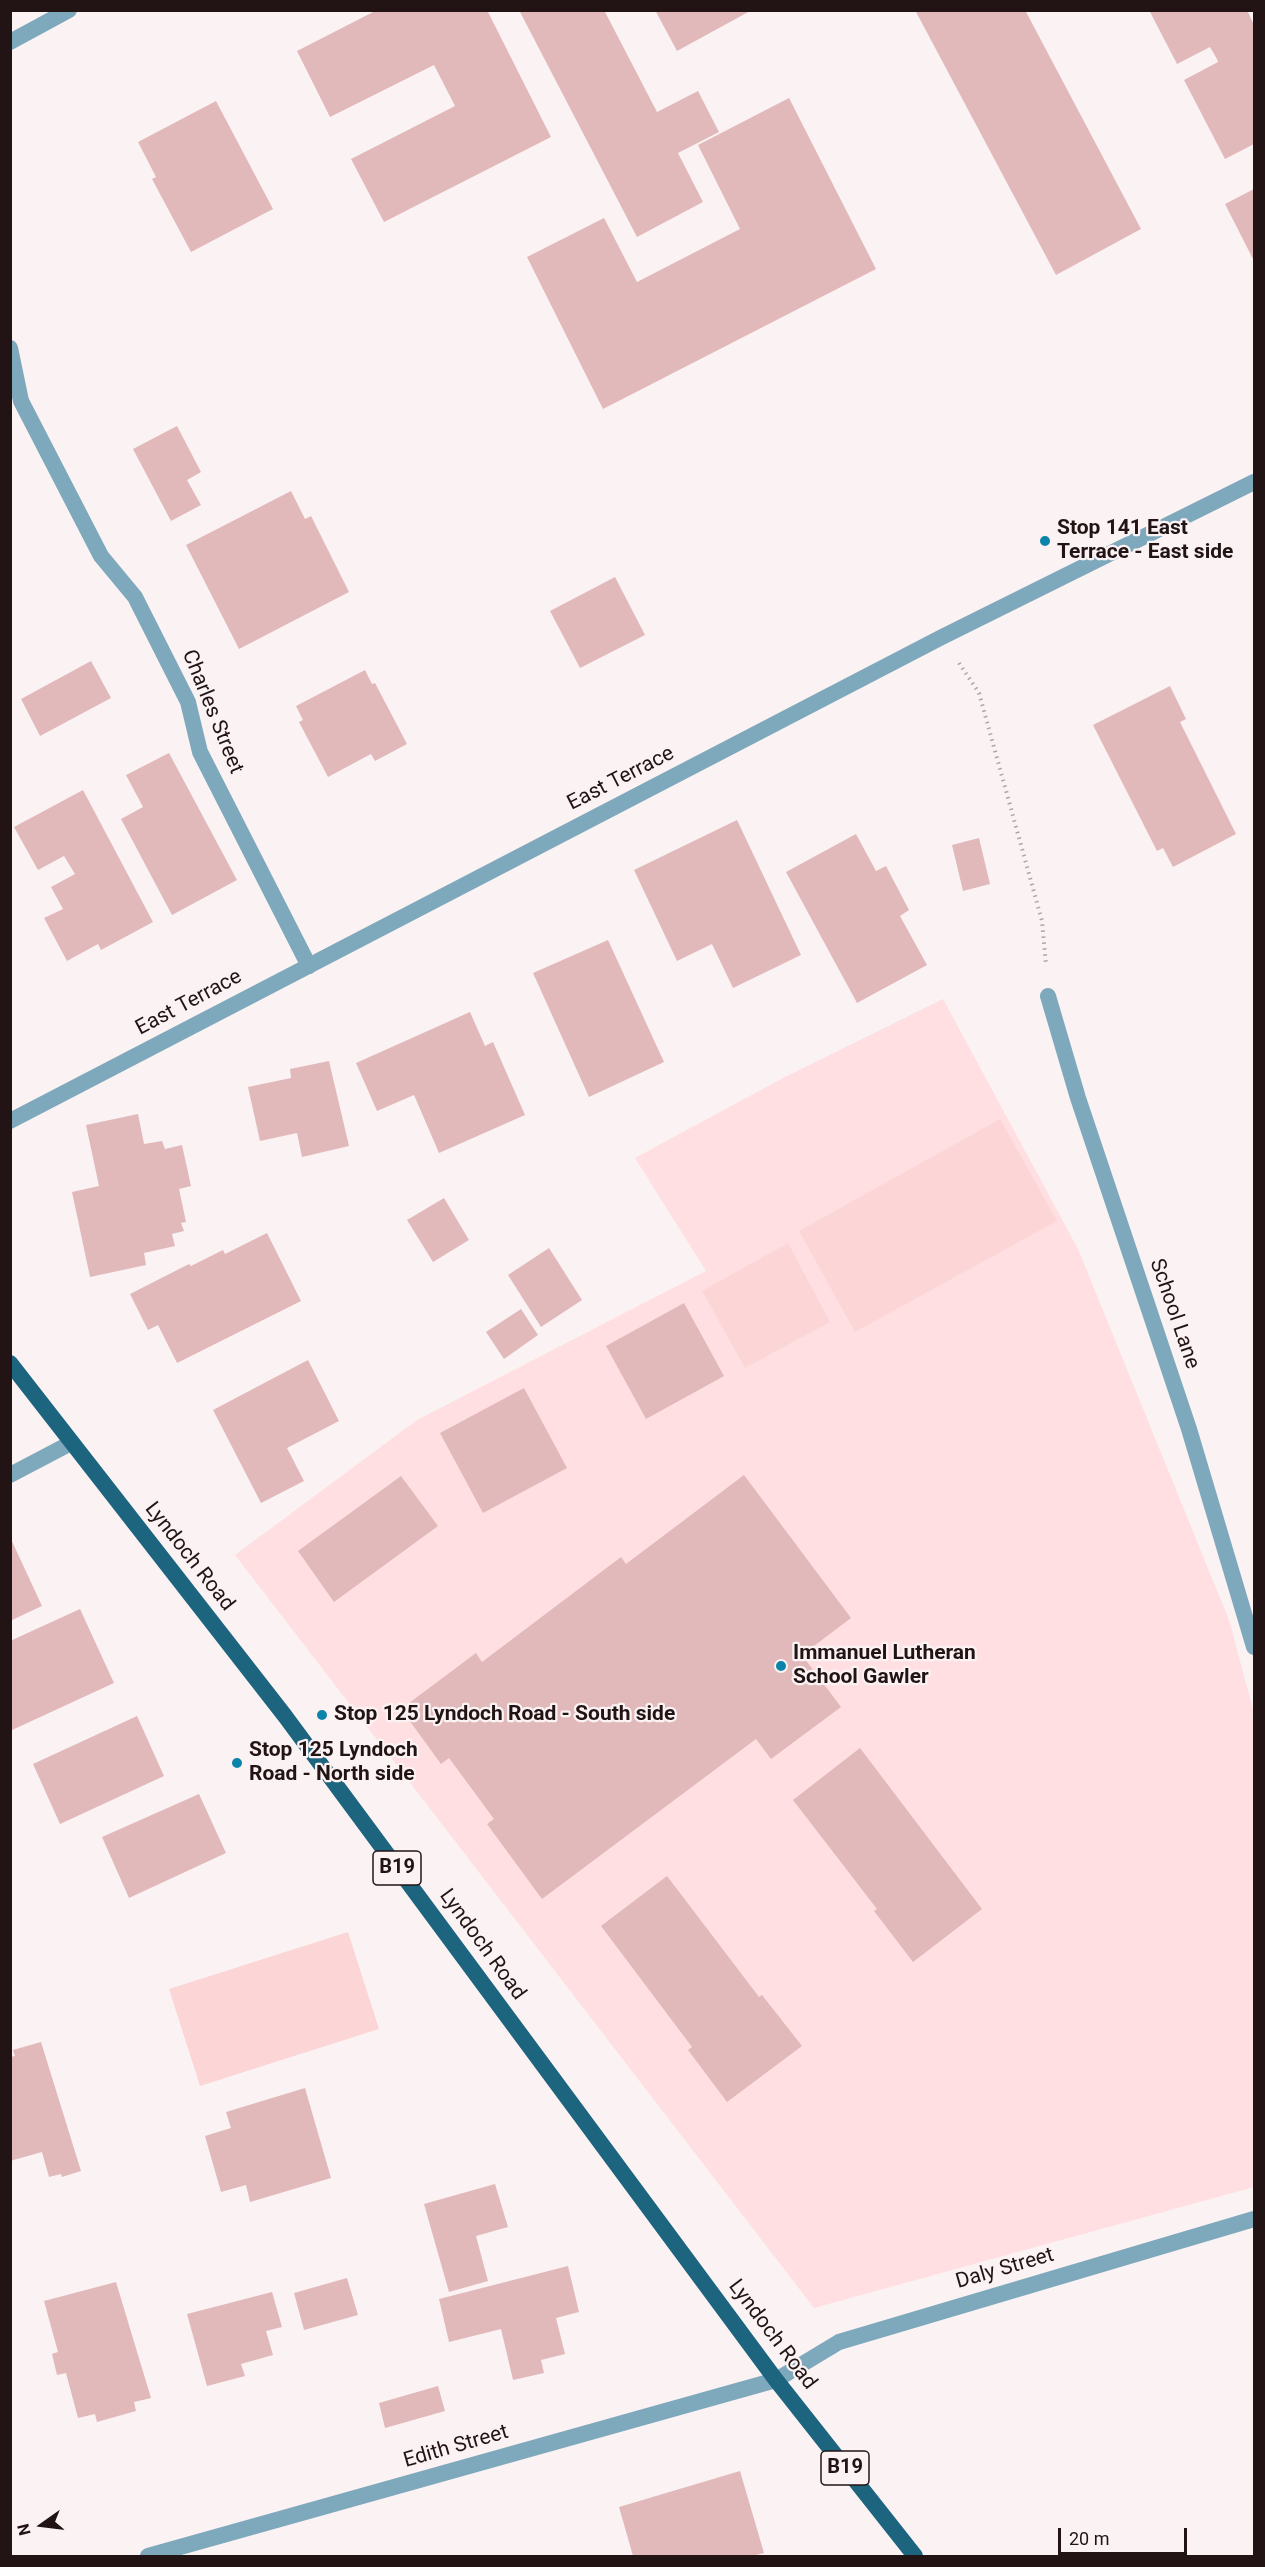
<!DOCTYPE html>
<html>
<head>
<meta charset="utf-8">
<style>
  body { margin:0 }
  #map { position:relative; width:1265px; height:2567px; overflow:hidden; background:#fbf2f3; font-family:Roboto,sans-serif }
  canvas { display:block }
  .frame { position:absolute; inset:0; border:12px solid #221415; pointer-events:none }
  .north { position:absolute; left:12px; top:2495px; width:60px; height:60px; -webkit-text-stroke:4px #fbf2f3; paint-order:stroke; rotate:256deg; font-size:16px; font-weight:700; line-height:24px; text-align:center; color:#221415 }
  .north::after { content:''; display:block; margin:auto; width:21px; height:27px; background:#221415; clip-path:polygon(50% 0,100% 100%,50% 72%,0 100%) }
  .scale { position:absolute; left:1058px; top:2528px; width:129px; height:27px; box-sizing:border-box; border:3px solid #221415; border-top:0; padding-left:8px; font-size:18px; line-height:21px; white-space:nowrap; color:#221415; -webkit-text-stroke:4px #fbf2f3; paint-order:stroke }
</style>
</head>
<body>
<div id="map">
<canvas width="1265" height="2567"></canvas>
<div class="frame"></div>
<div class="north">N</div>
<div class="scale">20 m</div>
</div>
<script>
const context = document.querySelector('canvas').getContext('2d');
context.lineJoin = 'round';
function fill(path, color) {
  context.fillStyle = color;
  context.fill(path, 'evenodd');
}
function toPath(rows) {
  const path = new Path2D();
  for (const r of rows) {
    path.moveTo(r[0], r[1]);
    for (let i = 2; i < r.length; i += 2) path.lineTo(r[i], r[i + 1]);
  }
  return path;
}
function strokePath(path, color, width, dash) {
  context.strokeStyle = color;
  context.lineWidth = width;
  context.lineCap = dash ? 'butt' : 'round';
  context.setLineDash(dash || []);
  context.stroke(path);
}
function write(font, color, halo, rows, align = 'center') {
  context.font = font + ' Roboto,sans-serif';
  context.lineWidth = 4.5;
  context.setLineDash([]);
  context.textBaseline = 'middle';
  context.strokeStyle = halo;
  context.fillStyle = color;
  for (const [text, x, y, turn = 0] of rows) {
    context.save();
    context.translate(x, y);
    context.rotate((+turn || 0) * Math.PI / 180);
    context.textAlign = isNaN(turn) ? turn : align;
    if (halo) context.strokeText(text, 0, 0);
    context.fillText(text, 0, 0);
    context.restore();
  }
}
fill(toPath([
  [943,999,1078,1249,1229,1620,1254,1713,1254,2187,814,2308,235,1555,417,1420,706,1271,635,1158,783,1078]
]), '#ffdfe1');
fill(toPath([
  [1000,1119,1057,1221,855,1332,799,1231],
  [788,1243,830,1322,745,1368,702,1291],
  [348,1932,379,2029,200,2086,169,1989]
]), '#fcd6d7');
fill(toPath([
  [377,10,487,10,551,137,384,222,351,159,455,106,434,65,330,117,297,51],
  [519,10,604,10,657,112,698,91,719,132,678,153,703,202,637,237],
  [655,10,752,10,677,51],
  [915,10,1025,10,1141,229,1056,275],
  [1149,10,1247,10,1254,25,1254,144,1225,159,1184,80,1218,62,1217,59,1210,47,1177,64],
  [789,98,876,269,603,409,527,257,604,218,637,282,740,229,698,145],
  [216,101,273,209,191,252,152,179,156,177,138,142],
  [1254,189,1254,261,1225,204],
  [177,426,201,472,187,480,201,505,171,521,133,449],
  [291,491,305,519,311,516,349,592,239,649,186,545],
  [615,577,645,635,580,668,550,611],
  [91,661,111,698,40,736,21,699],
  [365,670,372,684,375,683,407,744,375,761,371,754,328,777,299,722,303,720,296,706],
  [1170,686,1186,719,1180,722,1236,834,1173,867,1163,848,1157,851,1093,725],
  [169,753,237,880,172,915,121,819,143,807,126,775],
  [83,790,153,922,101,950,98,944,67,961,44,918,63,909,51,887,75,874,64,856,38,870,14,827],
  [737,820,801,955,733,988,712,944,677,961,634,870],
  [856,834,876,871,886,866,909,910,900,916,927,965,857,1003,786,872],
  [979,838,990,884,963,891,952,845],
  [608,940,664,1062,589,1097,533,973],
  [470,1012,485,1046,493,1042,525,1115,439,1153,414,1095,377,1111,356,1063],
  [329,1061,349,1146,302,1157,297,1133,260,1141,248,1087,291,1078,290,1069],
  [138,1114,144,1144,162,1141,165,1149,182,1145,191,1186,179,1189,186,1222,181,1223,184,1231,172,1234,175,1246,144,1253,146,1265,90,1277,72,1192,99,1186,86,1125],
  [444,1198,469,1240,433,1262,407,1220],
  [267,1233,301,1301,177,1363,158,1325,148,1330,130,1294,189,1264,191,1266,223,1250,225,1254],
  [549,1248,582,1300,541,1327,508,1275],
  [684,1303,724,1376,646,1419,606,1346],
  [521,1309,538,1335,504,1359,486,1332],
  [308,1360,339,1421,287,1448,304,1481,261,1503,213,1410],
  [524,1388,567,1468,483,1513,440,1433],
  [744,1475,851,1618,802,1655,841,1707,771,1759,756,1739,542,1899,487,1824,494,1819,449,1758,441,1764,401,1709,476,1653,482,1662,621,1557,626,1564],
  [401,1476,438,1526,334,1602,298,1551],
  [10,1537,42,1606,10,1621],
  [80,1609,114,1683,10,1731,10,1641],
  [137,1716,164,1776,60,1824,33,1764],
  [860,1748,982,1909,913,1962,874,1911,877,1909,793,1800],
  [199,1794,226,1853,129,1898,102,1837],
  [667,1876,759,1997,762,1995,802,2046,727,2102,688,2050,692,2047,601,1926],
  [41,2042,81,2171,62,2177,61,2174,49,2177,42,2152,10,2161,10,2057,15,2056,13,2050],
  [305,2088,331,2178,250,2202,246,2185,221,2192,205,2136,231,2128,226,2112],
  [495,2184,508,2227,476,2236,488,2281,449,2292,424,2204],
  [568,2266,579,2312,556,2318,565,2354,541,2360,544,2373,513,2380,501,2329,449,2342,439,2299],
  [347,2278,358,2315,304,2330,294,2293],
  [116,2282,151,2398,134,2402,136,2411,97,2422,95,2414,78,2418,66,2373,57,2375,52,2354,58,2352,44,2301],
  [272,2292,282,2327,266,2331,273,2355,241,2364,245,2376,207,2386,187,2314],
  [438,2386,445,2411,385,2428,379,2403],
  [740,2471,764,2553,752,2556,633,2556,619,2507]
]), '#e2b9bb');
strokePath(toPath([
  [959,663,979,693,1042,921,1046,965]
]), '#b1a6a7', 4, [1.5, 4.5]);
strokePath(toPath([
  [10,42,69,10],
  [10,348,21,401,101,556,135,597,188,702,200,752,309,966],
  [1048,996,1078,1098,1189,1429,1254,1647],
  [10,1475,71,1443],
  [148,2556,776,2380,839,2342,1254,2219]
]), '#7ea8bb', 16);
strokePath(toPath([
  [10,1121,942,637,1254,482]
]), '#7ea8bb', 16);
strokePath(toPath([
  [10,1363,285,1716,776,2380,915,2556]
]), '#1d647f', 16);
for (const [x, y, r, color] of [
  [1045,541,6,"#0c83a9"],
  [781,1666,6,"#0c83a9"],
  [322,1715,6,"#0c83a9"],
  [237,1763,6,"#0c83a9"]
]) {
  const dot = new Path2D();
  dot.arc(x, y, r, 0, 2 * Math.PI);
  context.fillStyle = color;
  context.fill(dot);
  strokePath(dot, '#fbf2f3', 2);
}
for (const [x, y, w] of [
  [397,1868,48],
  [845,2468,48]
]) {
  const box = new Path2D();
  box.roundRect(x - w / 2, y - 17, w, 34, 4.5);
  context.fillStyle = '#fbf2f3';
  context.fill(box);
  strokePath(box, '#221415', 1.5);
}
write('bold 20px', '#221415', null, [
  ["B19",397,1868],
  ["B19",845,2468]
]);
write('bold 21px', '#221415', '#fbf2f3', [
  ["Stop 141 East",1057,529],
  ["Terrace - East side",1057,553],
  ["Immanuel Lutheran",793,1654],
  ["School Gawler",793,1678],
  ["Stop 125 Lyndoch Road - South side",334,1715],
  ["Stop 125 Lyndoch",249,1751],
  ["Road - North side",249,1775]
], 'left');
write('21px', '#221415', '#fbf2f3', [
  ["Charles Street",212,712,68],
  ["East Terrace",621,779,-27],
  ["East Terrace",189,1003,-28],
  ["School Lane",1174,1314,71],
  ["Lyndoch Road",189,1557,52],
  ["Lyndoch Road",482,1945,54],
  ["Daly Street",1005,2269,-16],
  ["Lyndoch Road",772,2335,53],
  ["Edith Street",456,2447,-16]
]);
</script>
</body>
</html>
